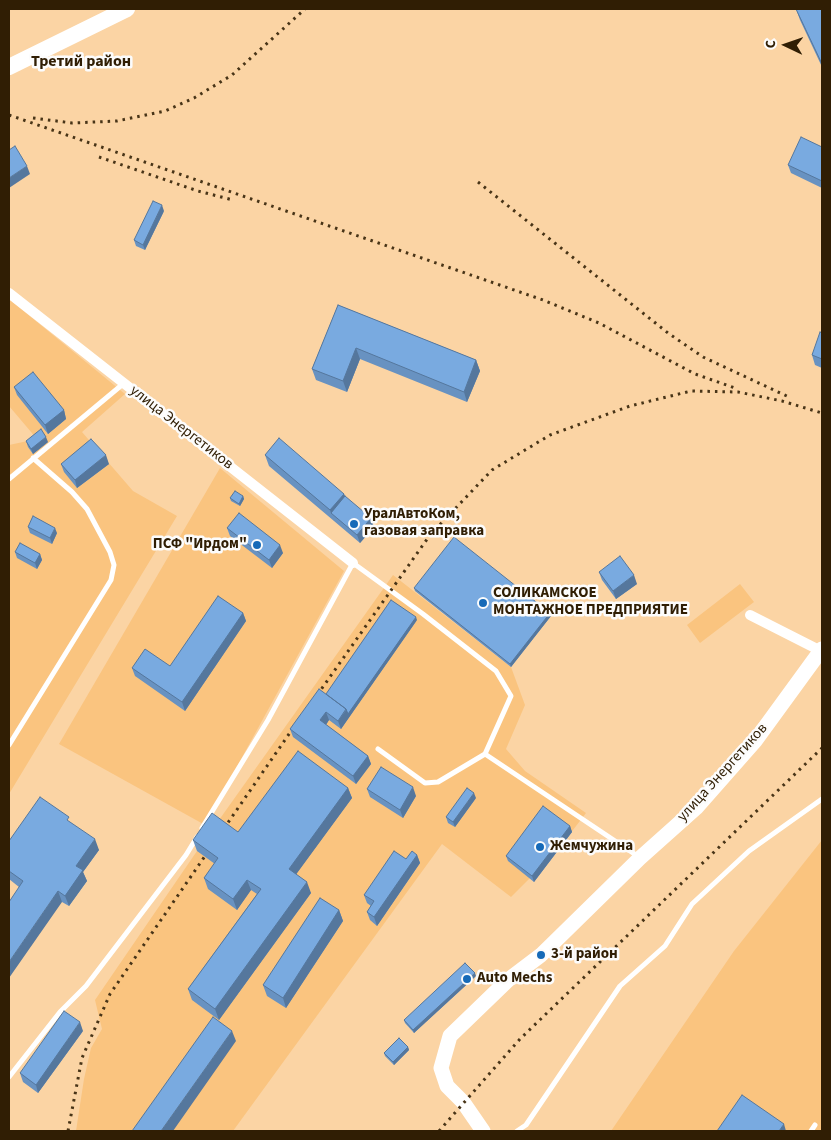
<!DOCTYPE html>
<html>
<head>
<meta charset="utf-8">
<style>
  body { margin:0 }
  #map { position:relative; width:831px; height:1140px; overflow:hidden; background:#fbd4a4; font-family:"Source Sans 3",sans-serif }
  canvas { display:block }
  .frame { position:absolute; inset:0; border:10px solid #301e04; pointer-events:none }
  .north { position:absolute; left:761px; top:20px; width:50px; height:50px; -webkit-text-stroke:4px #fcfcfc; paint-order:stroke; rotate:273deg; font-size:14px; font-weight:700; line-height:20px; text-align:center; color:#301e04 }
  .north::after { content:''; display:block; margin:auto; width:18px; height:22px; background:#301e04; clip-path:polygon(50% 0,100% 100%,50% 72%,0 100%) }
</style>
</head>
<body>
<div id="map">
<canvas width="831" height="1140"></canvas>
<div class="frame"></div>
<div class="north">С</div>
</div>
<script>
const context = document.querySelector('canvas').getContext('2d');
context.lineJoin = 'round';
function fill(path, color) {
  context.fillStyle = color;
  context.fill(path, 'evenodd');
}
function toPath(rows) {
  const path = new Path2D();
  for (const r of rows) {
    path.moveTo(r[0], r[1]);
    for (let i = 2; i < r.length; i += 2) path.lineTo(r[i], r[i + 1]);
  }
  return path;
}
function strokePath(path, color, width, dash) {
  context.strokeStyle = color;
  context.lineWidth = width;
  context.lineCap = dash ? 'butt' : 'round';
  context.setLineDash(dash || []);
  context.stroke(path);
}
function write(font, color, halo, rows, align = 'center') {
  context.font = font + ' "Source Sans 3",sans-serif';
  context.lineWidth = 5;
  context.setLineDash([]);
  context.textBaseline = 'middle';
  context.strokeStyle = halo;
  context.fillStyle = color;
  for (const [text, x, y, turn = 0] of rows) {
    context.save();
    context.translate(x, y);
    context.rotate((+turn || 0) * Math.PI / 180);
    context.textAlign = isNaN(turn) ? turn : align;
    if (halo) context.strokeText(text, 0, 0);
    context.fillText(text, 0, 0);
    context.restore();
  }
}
fill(toPath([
  [9,299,125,394,82,432,133,491,177,516,9,794,9,445,37,439,9,406],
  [220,468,344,571,205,825,59,744],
  [393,575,511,667,525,705,506,749,525,771,586,813,534,881,530,878,511,897,442,844,233,1131,76,1131,84,1079,91,1048,102,1029,95,1000,197,851],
  [740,584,754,602,700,643,687,625],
  [822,840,822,1131,611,1131,734,951]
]), '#fac47f');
strokePath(toPath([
  [9,479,123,384],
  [9,745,111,580,114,565,110,552,87,509,72,492,33,458],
  [378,749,425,783,438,782,485,754,639,857],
  [202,828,268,720,353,563,423,614,496,671,511,696,485,754],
  [9,1077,60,1012,86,986,186,855,197,837],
  [517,1131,526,1125,620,986,665,946,692,904,749,851,822,799],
  [811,1131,815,1125]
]), '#fff', 5);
strokePath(toPath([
  [9,293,353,563],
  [750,615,821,651]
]), '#fff', 10);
strokePath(toPath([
  [483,1131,463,1102,447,1086,441,1068,450,1036,508,980,541,955,640,858,696,808,755,741,822,649]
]), '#fff', 15);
strokePath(toPath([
  [9,67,127,9]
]), '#fff', 16);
strokePath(toPath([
  [9,115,543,300,599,323,695,374,738,389],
  [33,118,72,123,117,121,165,111,194,98,232,75,305,9],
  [99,157,198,191,233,200],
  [478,182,668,333,703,357,791,398],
  [313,701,430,535,492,470,550,435,630,406,691,391,738,392,782,401,822,413],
  [68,1131,82,1058,110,994,298,721],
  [439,1131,520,1039,822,748]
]), '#483417', 3, [2.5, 5]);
fill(toPath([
  [796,9,822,9,822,67,800,20],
  [822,147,822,188,791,173,788,165],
  [164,211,145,250,136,246,134,240],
  [338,305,476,360,480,371,467,402,360,359,347,392,316,380,312,369],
  [822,333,822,368,815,365,812,355],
  [14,387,64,410,66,419,48,434,17,395],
  [26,441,48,442,33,454,28,447],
  [265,455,344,494,345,496,374,527,360,543,269,466],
  [61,464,109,464,77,488,64,472],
  [243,496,244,499,240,506,231,501,230,498],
  [28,527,57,533,52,544,30,533],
  [227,528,283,553,272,568,230,536],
  [15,552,40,554,42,560,37,569,17,558],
  [599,572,637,584,616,599,602,580],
  [414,588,550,613,551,616,511,667,415,591],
  [243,613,246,621,185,711,135,676,132,668,170,666],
  [417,620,341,729,329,720,326,725,368,756,371,764,356,784,293,737,290,729,326,694],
  [348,788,352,798,296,874,311,893,219,1020,192,1000,188,989,257,894,251,890,237,910,208,889,204,878,215,864,197,851,193,840,238,832],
  [367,789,416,796,403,818,370,797],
  [476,798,455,827,448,823,446,817],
  [71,823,99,850,83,872,87,881,69,906,62,902,19,887,9,879,9,841],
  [570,826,572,832,534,882,508,861,506,856],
  [417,855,420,863,377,926,370,920,367,912,371,906,367,903,364,895,406,859],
  [339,910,343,921,286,1008,267,996,263,985],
  [476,976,414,1033,405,1023,404,1020],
  [83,1031,38,1093,23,1082,20,1073],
  [408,1047,409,1050,394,1065,385,1056,384,1053]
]), '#6892c1');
fill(toPath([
  [27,166,30,174,9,188,9,178],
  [162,205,164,211,145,250,143,245],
  [356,348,360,359,347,392,343,381],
  [476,360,480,371,467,402,464,392],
  [64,410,66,419,48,434,45,425],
  [46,437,48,442,33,454,31,449],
  [106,455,109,464,77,488,75,480],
  [344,494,348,504,331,513,330,510],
  [243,496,244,499,240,506,239,504],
  [371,518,374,527,360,543,357,535],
  [55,528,57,533,52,544,50,538],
  [280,545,283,553,272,568,269,560],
  [40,554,42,560,37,569,35,563],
  [634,575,637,584,616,599,613,591],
  [243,613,246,621,185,711,182,702],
  [550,613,551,616,511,667,510,664],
  [416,617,417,620,341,729,338,721],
  [326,712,329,720,323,729,320,720],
  [368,756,371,764,356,784,353,776],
  [413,787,416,796,403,818,400,810],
  [348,788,352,798,292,880,289,869],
  [474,793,476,798,455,827,453,822],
  [570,826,572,832,534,882,532,876],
  [95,839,99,850,83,872,87,881,69,906,65,896,76,866],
  [417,855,420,863,377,926,374,917],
  [247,880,251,890,237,910,233,899],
  [307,882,311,893,219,1020,215,1009],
  [58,891,62,902,9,978,9,962],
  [339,910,343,921,286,1008,283,998],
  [475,973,476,976,414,1033,413,1030],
  [80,1022,83,1031,38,1093,36,1085],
  [232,1031,236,1041,173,1131,161,1131],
  [408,1047,409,1050,394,1065,393,1062],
  [784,1124,786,1131,779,1131]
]), '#55779d');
const building = toPath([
  [796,9,822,9,822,64,796,9],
  [801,137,822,147,822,181,788,165,801,137],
  [15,146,27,166,9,178,9,150,15,146],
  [153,201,162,205,143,245,134,240,153,201],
  [338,305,476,360,464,392,356,348,343,381,312,369,338,305],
  [820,332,822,333,822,359,812,355,820,332],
  [33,372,64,410,45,425,14,387,33,372],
  [41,429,46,437,31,449,26,441,41,429],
  [279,438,344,494,330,510,265,455,279,438],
  [91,439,106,455,75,480,61,464,91,439],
  [235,491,243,496,239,504,230,498,235,491],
  [345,496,371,518,357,535,331,513,345,496],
  [239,513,280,545,269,560,227,528,239,513],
  [33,516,55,528,50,538,28,527,33,516],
  [454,537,550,613,510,664,414,588,454,537],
  [20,543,40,554,35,563,15,552,20,543],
  [620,556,634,575,613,591,599,572,620,556],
  [218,596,243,613,182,702,132,668,145,649,170,666,218,596],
  [391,600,416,617,348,714,346,709,326,694,391,600],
  [319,689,346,709,338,721,326,712,320,720,368,756,353,776,290,729,319,689],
  [298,751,348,788,289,869,307,882,215,1009,188,989,261,889,247,880,233,899,204,878,218,858,193,840,212,813,238,832,298,751],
  [381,767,413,787,400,810,367,789,381,767],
  [467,788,474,793,453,822,446,817,467,788],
  [40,797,69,817,67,820,95,839,76,866,83,870,65,896,58,891,9,962,9,902,23,881,9,871,9,841,40,797],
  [543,806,570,826,532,876,506,856,543,806],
  [394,851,406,859,412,851,417,855,374,917,367,912,374,901,364,895,394,851],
  [320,898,339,910,283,998,263,985,320,898],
  [465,963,475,973,413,1030,404,1020,465,963],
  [64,1011,80,1022,36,1085,20,1073,64,1011],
  [213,1017,232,1031,161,1131,132,1131,213,1017],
  [399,1038,408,1047,393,1062,384,1053,399,1038],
  [742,1095,784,1124,779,1131,717,1131,742,1095]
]);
fill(building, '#79aae0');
strokePath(building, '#55779d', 1);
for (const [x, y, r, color] of [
  [354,524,5,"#166ab8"],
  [257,545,5,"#166ab8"],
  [483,603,5,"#166ab8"],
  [540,847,5,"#166ab8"],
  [541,955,5,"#166ab8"],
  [467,979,5,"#166ab8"]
]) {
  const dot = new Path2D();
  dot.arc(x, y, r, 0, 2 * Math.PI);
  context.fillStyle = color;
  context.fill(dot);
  strokePath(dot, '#fcfcfc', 2);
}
write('15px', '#301e04', '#fcfcfc', [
  ["улица Энергетиков",181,428,38],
  ["улица Энергетиков",723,773,-48]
]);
write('bold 15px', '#301e04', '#fcfcfc', [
  ["УралАвтоКом,",364,515],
  ["газовая заправка",364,532],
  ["ПСФ \"Ирдом\"",247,545,"right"],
  ["СОЛИКАМСКОЕ",493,594],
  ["МОНТАЖНОЕ ПРЕДПРИЯТИЕ",493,611],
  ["Жемчужина",550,847],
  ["3-й район",551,955],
  ["Auto Mechs",477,979]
], 'left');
write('bold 16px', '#301e04', '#fcfcfc', [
  ["Третий район",81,62]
]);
</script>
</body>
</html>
